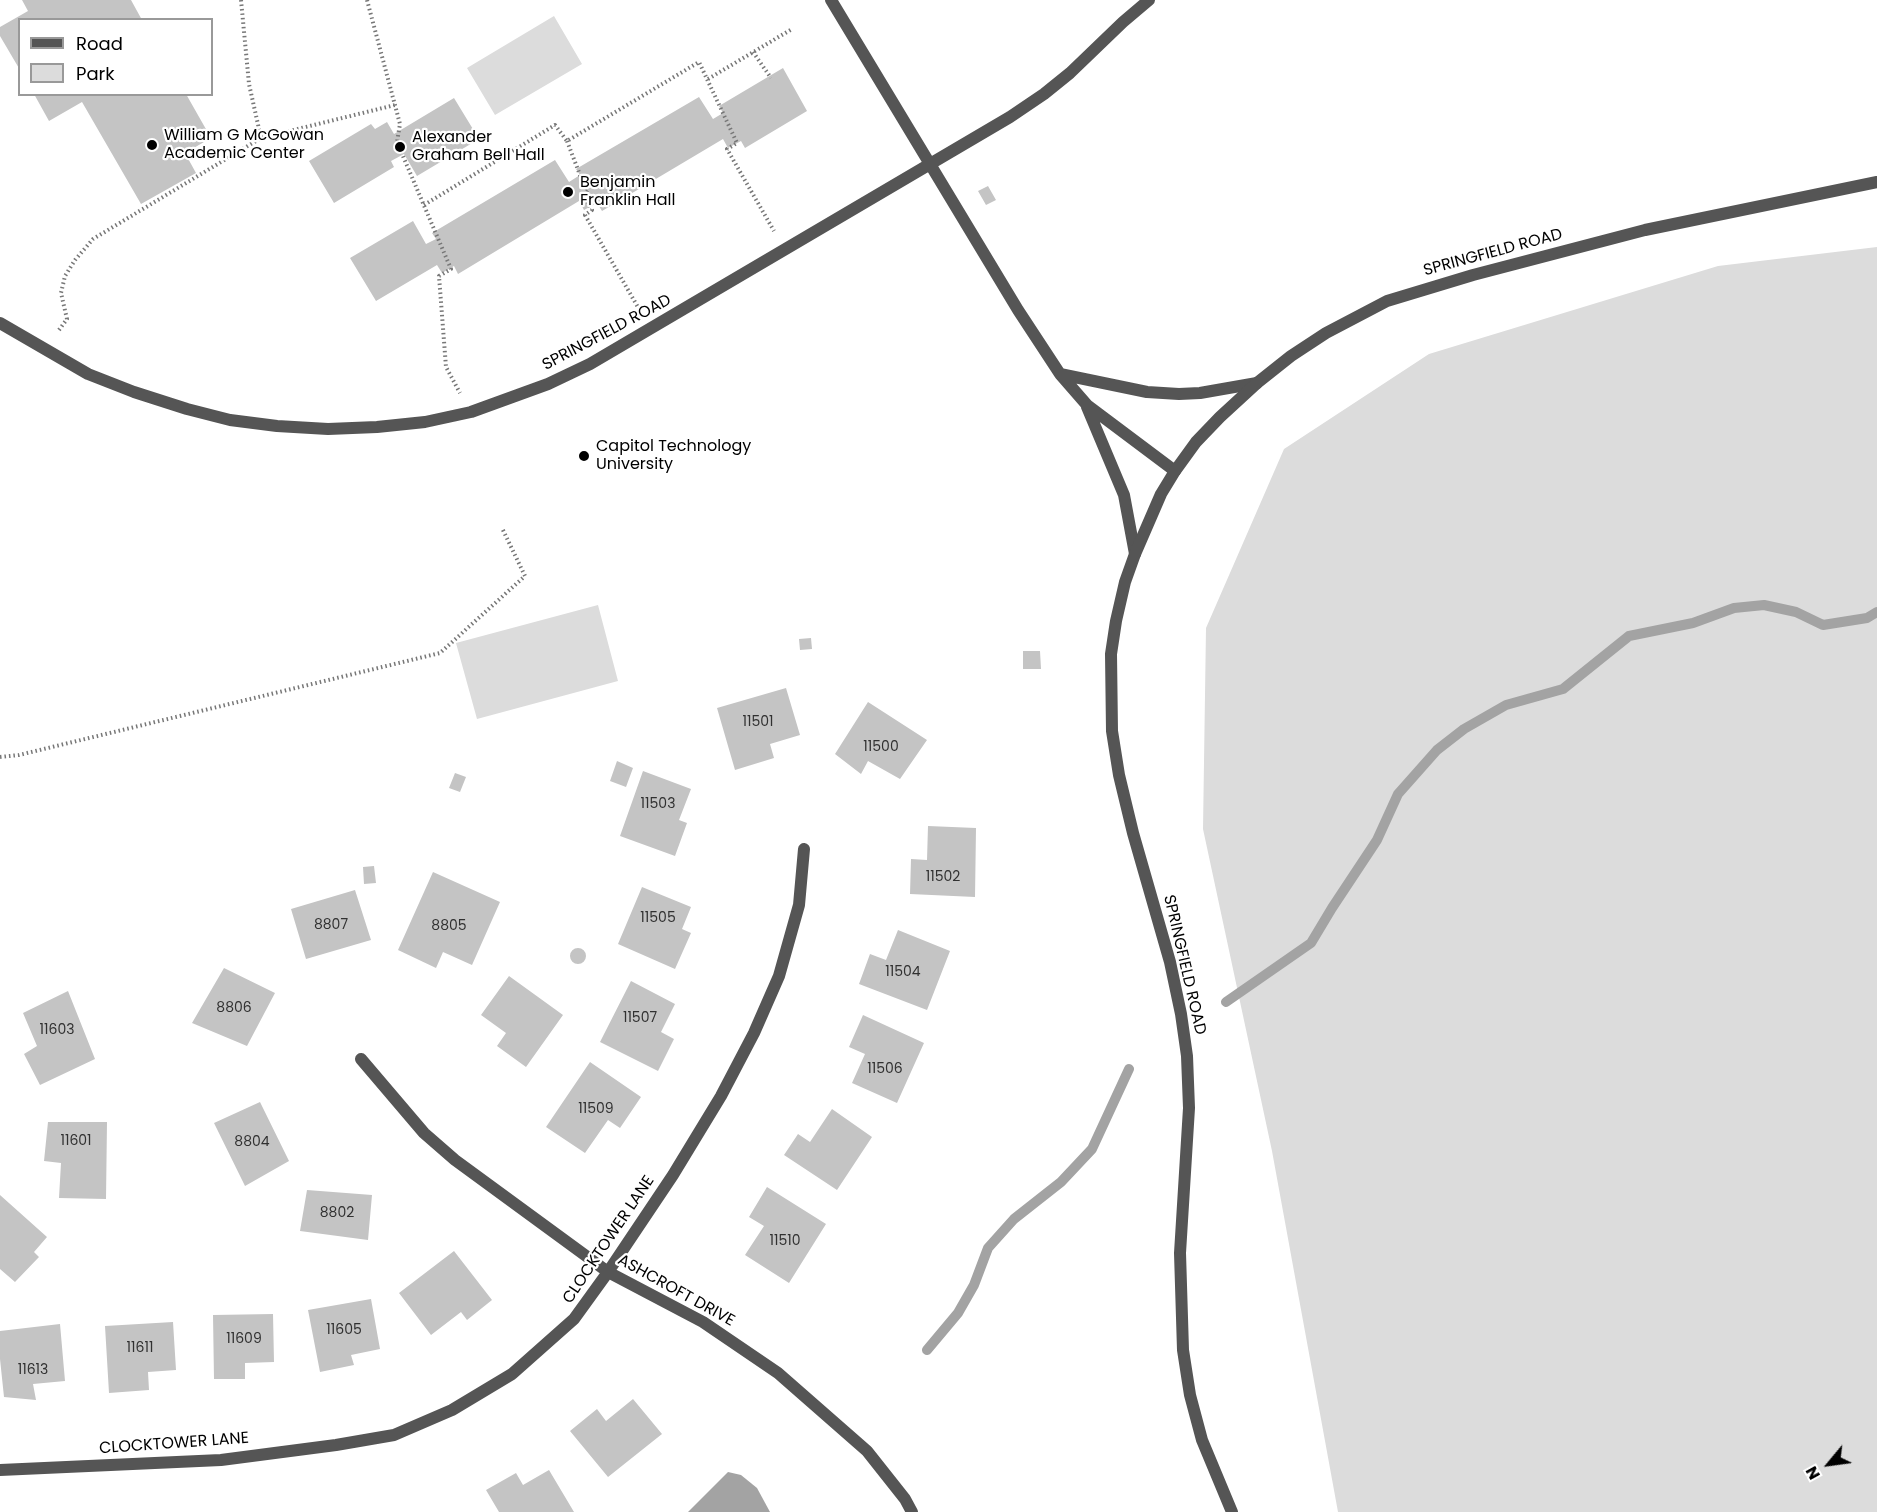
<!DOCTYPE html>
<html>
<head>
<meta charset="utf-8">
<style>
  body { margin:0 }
  #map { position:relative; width:1877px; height:1512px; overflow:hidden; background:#fff; font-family:Poppins,sans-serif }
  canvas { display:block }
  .legend { position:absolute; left:18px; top:18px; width:195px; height:78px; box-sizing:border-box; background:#fff; border:2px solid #999; margin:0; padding:8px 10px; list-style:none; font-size:18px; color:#000 }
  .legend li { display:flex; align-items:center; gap:12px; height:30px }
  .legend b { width:30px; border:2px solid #999 }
  .north { position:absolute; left:1799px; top:1434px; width:60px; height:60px; -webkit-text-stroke:4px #fff; paint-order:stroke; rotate:241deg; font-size:16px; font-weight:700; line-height:24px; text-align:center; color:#000 }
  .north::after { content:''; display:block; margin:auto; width:21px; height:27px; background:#000; clip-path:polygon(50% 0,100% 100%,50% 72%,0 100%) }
</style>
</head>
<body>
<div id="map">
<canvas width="1877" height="1512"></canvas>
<ul class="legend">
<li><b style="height:8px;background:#555"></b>Road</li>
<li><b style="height:16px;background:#dcdcdc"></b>Park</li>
</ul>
<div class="north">N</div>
</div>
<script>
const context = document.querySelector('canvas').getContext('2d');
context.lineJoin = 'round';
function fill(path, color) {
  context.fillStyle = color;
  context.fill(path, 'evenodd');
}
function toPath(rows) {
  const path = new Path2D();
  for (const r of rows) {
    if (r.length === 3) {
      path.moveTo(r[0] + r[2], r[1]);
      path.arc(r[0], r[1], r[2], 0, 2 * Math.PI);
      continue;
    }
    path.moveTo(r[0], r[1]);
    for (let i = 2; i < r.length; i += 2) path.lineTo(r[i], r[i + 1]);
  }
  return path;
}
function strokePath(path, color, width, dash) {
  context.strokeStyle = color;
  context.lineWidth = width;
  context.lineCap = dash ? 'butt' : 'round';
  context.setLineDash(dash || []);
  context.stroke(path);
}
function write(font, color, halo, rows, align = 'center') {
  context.font = font + ' Poppins,sans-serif';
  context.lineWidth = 4.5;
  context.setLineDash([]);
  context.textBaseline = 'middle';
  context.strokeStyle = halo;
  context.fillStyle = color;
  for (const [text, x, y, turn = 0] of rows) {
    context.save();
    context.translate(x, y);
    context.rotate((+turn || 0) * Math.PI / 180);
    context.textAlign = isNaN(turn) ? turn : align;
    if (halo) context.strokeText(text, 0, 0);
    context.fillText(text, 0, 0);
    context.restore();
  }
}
fill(toPath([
  [554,16,582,64,495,115,467,68],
  [1877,247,1877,1512,1338,1512,1272,1151,1203,829,1206,628,1284,449,1429,354,1718,266],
  [598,605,618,681,477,719,456,643]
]), '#dcdcdc');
fill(toPath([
  [728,1472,741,1475,757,1488,770,1512,688,1512]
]), '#a3a3a3');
strokePath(toPath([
  [1226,1002,1311,943,1332,908,1377,840,1398,794,1437,750,1464,729,1506,705,1563,689,1629,636,1693,623,1734,608,1764,605,1796,612,1823,625,1867,618,1877,612],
  [927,1350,958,1313,974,1285,988,1248,1014,1219,1061,1182,1092,1149,1129,1069]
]), '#a3a3a3', 10);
fill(toPath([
  [22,0,131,0,142,20,20,20,20,70,0,36,0,27,28,11],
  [783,68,807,111,745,148,741,141,728,148,723,139,602,211,597,203,584,210,579,201,458,274,454,266,442,273,437,265,376,301,350,258,413,221,426,244,436,239,432,233,555,160,569,182,580,175,576,169,699,97,713,119,723,113,719,106],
  [34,94,186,94,211,138,185,153,196,173,141,204,82,102,49,121],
  [454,98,479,139,417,176,404,154,391,161,394,167,334,203,309,161,371,124,375,129,387,122,394,134],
  [988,186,996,200,986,205,978,191],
  [811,638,812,649,800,650,799,639],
  [1023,651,1040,651,1041,669,1023,669],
  [786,688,800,735,770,744,774,758,735,770,717,708],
  [868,702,927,740,900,779,868,761,861,774,835,754],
  [617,761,633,768,626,787,610,781],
  [643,771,691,789,679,820,687,823,675,856,620,836],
  [455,773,466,777,460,792,449,788],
  [928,826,976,828,975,897,910,894,911,859,927,860],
  [374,866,376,883,364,884,363,867],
  [433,872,500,902,472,965,443,952,436,968,398,950],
  [642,887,691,907,682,929,691,933,675,969,618,944],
  [355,890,371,940,306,959,291,909],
  [898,930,950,951,927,1010,859,984,870,954,886,960],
  [578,956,8],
  [224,968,275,993,247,1046,192,1023],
  [509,976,563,1015,526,1067,497,1046,506,1033,481,1015],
  [631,981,675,1004,661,1032,674,1039,658,1071,600,1042],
  [68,991,95,1059,40,1085,24,1054,37,1046,23,1013],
  [863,1015,924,1043,897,1103,852,1083,865,1054,849,1047],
  [590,1062,641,1097,620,1128,608,1120,585,1153,546,1127],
  [260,1102,289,1161,245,1186,214,1123],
  [832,1109,872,1137,837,1190,784,1155,798,1134,810,1142],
  [48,1122,107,1122,106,1199,59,1198,61,1163,44,1161],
  [767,1187,826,1224,789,1283,745,1255,764,1226,749,1217],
  [307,1190,372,1195,368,1240,300,1231],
  [0,1195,47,1237,34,1252,39,1257,15,1282,0,1269],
  [454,1251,492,1300,467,1320,461,1312,431,1335,399,1293],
  [371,1299,380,1349,351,1355,354,1365,320,1372,308,1310],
  [273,1314,274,1362,245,1363,245,1379,214,1379,213,1315],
  [173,1322,176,1370,148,1372,149,1390,109,1393,105,1326],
  [60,1324,65,1381,33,1384,36,1400,4,1397,0,1359,0,1331],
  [633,1399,662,1434,608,1477,570,1431,597,1409,606,1421],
  [549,1470,574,1512,499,1512,486,1490,516,1473,523,1485]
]), '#c4c4c4');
strokePath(toPath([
  [241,0,249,84,261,138],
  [367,0,400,124,397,142,451,269,439,276,446,367,460,393],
  [753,52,771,78],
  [708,79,792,29],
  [567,141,580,175,588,190,584,194,592,210,585,215,639,309],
  [424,205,555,125,567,141,699,62,737,143,727,149,774,231],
  [59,330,67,319,61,293,65,276,75,260,93,239,261,138,395,105],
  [0,757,19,755,440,653,525,576,502,528]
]), '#777', 4, [1.5, 3]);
strokePath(toPath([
  [831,0,1018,310,1060,374,1087,405,1175,471],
  [0,323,88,374,134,392,187,409,230,420,277,426,328,429,377,427,425,422,471,412,548,384,590,364,1010,117,1044,94,1070,73,1123,22,1149,0],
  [1060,374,1147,392,1179,394,1200,393,1257,383],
  [1087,407,1124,495,1135,554],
  [361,1059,424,1133,455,1160,608,1272,703,1322,778,1373,867,1451,905,1499,912,1512],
  [0,1470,221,1460,336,1445,394,1435,452,1410,512,1374,574,1319,608,1272,673,1175,721,1096,754,1033,779,976,799,905,804,849]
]), '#555', 12);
strokePath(toPath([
  [1232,1512,1202,1440,1190,1395,1183,1350,1180,1253,1189,1108,1187,1056,1181,1014,1170,962,1133,833,1119,775,1112,731,1111,654,1116,621,1125,582,1135,554,1161,494,1175,471,1196,442,1220,417,1257,383,1291,356,1326,333,1387,301,1473,275,1645,230,1877,182]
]), '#555', 12);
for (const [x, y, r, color] of [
  [152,145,6,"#000"],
  [400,147,6,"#000"],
  [568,192,6,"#000"],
  [584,456,6,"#000"]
]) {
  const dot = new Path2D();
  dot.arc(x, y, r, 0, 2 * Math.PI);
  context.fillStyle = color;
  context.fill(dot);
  strokePath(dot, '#fff', 2);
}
write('14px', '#313131', null, [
  ["11501",758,722],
  ["11500",881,747],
  ["11503",658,804],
  ["11502",943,877],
  ["11505",658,918],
  ["8807",331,925],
  ["8805",449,926],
  ["11504",903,972],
  ["8806",234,1008],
  ["11507",640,1018],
  ["11603",57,1030],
  ["11506",885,1069],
  ["11509",596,1109],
  ["11601",76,1141],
  ["8804",252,1142],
  ["8802",337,1213],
  ["11510",785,1241],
  ["11605",344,1330],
  ["11609",244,1339],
  ["11611",140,1348],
  ["11613",33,1370]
]);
write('16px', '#000', '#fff', [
  ["William G McGowan",164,136],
  ["Academic Center",164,154],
  ["Alexander",412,138],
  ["Graham Bell Hall",412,156],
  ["Benjamin",580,183],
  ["Franklin Hall",580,201],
  ["Capitol Technology",596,447],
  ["University",596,465]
], 'left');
write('16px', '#000', '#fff', [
  ["SPRINGFIELD ROAD",1493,253,-15],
  ["SPRINGFIELD ROAD",607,333,-28],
  ["SPRINGFIELD ROAD",1184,965,77],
  ["CLOCKTOWER LANE",609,1240,-56],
  ["ASHCROFT DRIVE",676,1291,29],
  ["CLOCKTOWER LANE",174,1444,-4]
]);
</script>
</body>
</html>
